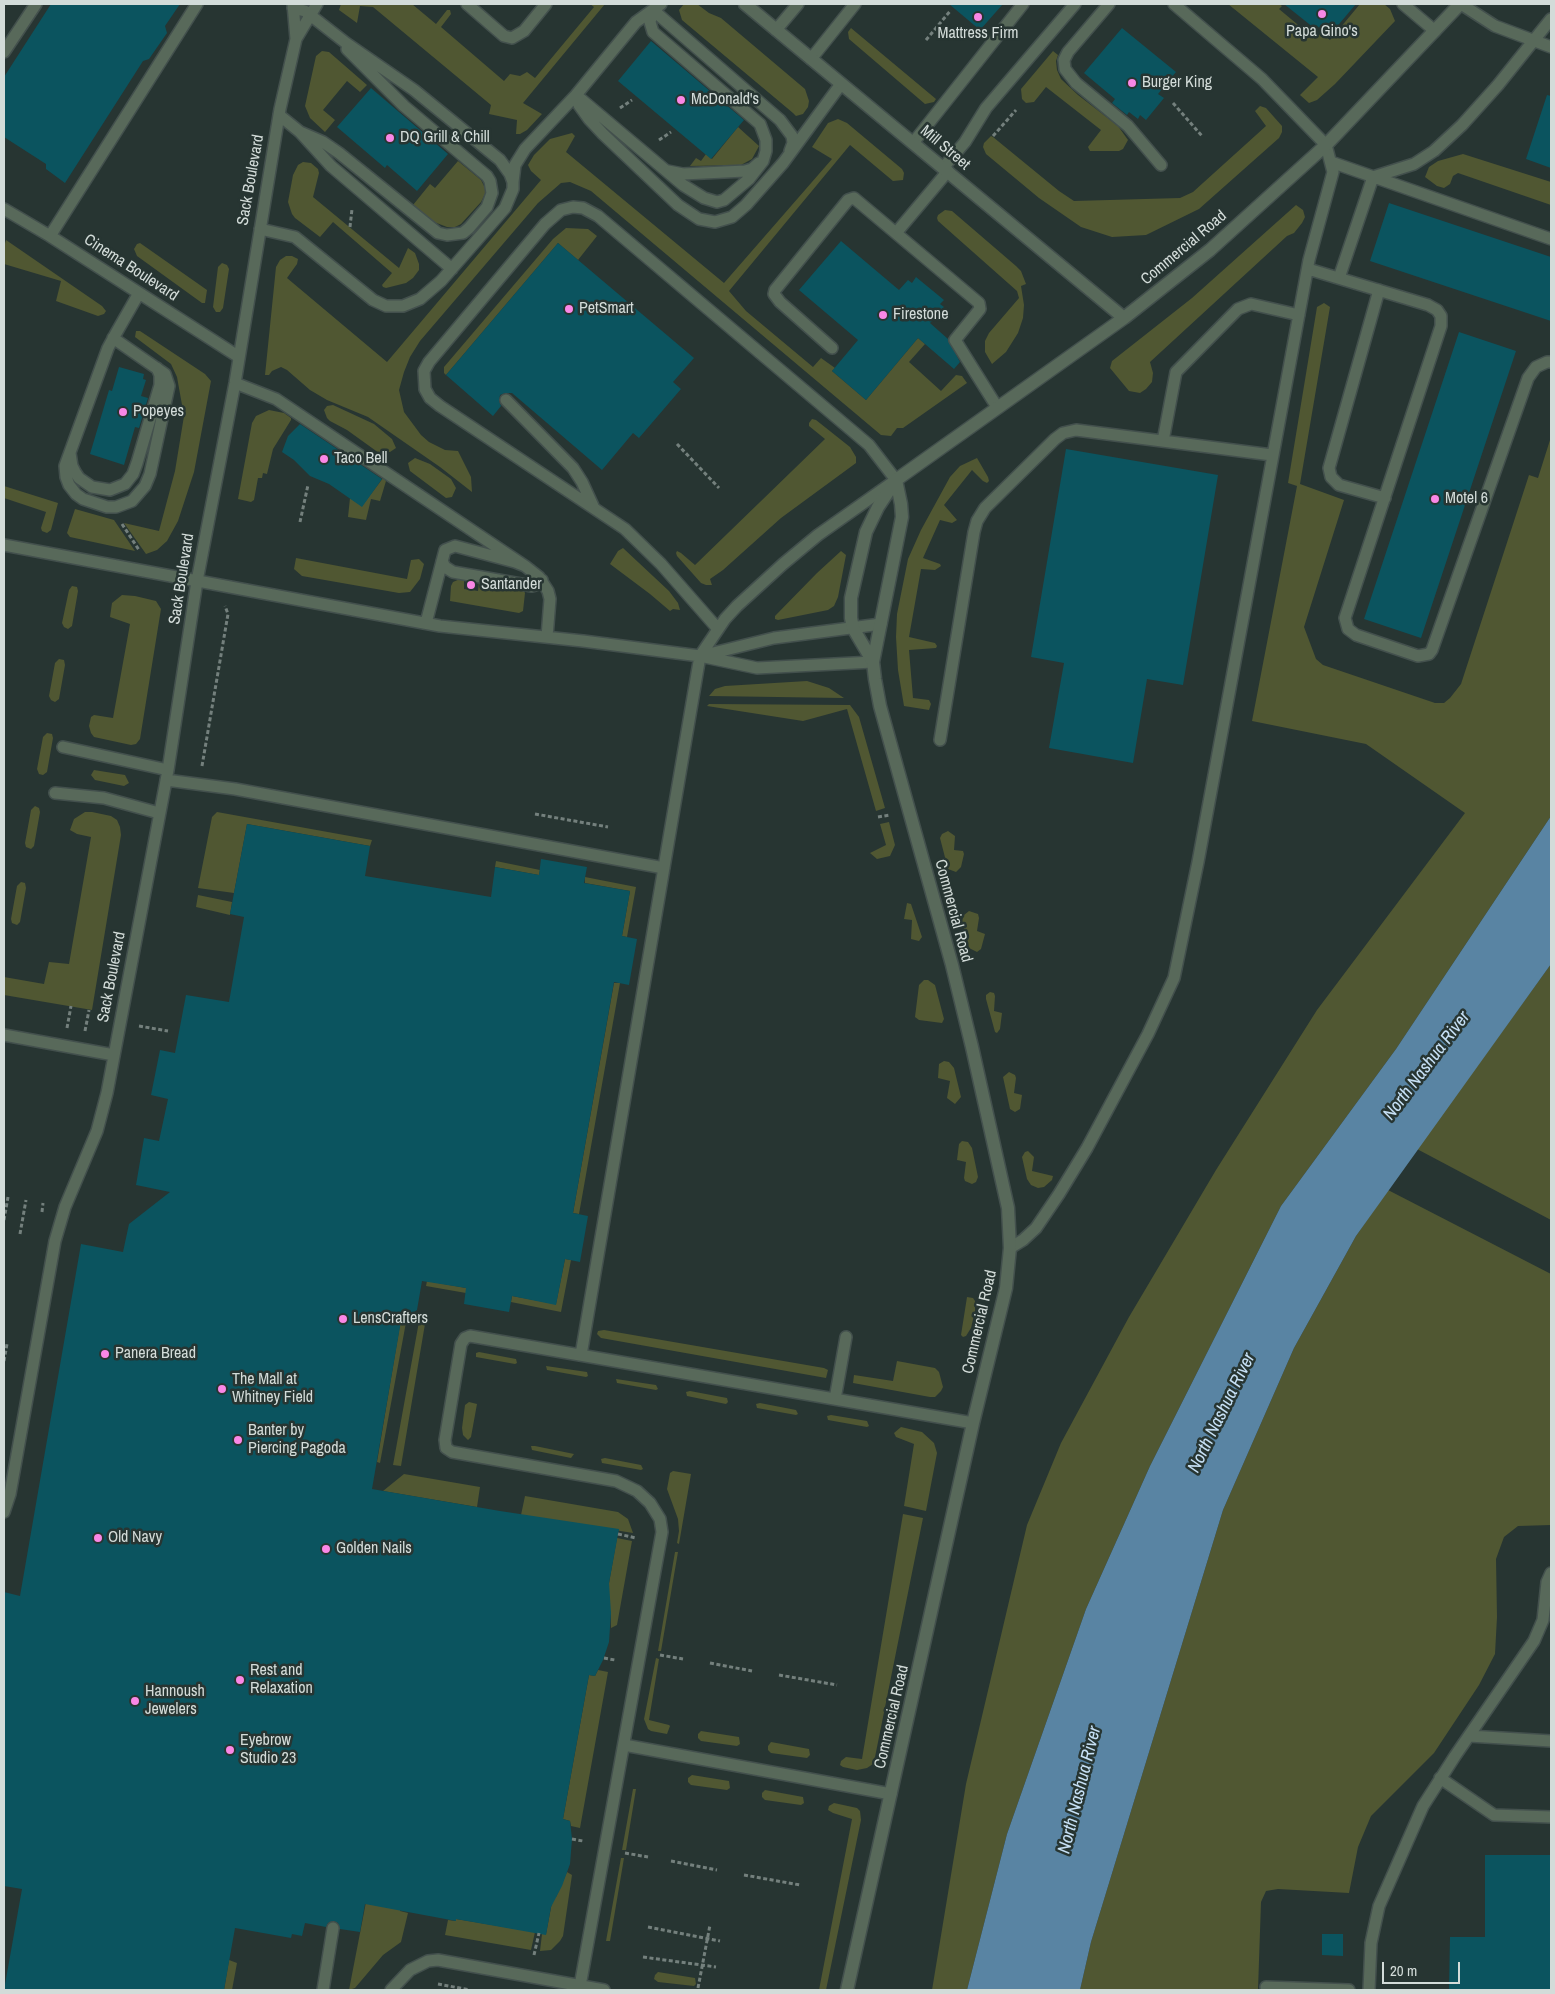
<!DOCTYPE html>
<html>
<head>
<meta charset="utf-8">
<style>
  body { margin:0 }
  #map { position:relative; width:1555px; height:1994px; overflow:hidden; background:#273532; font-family:"Archivo Narrow",sans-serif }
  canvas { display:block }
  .frame { position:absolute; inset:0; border:5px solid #d3dcd9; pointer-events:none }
  .scale { position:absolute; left:1382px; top:1962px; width:78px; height:22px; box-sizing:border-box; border:2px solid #d3dcd9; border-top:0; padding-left:6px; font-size:15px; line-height:18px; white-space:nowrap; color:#d3dcd9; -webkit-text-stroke:4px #273532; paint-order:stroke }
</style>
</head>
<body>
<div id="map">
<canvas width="1555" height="1994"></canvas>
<div class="frame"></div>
<div class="scale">20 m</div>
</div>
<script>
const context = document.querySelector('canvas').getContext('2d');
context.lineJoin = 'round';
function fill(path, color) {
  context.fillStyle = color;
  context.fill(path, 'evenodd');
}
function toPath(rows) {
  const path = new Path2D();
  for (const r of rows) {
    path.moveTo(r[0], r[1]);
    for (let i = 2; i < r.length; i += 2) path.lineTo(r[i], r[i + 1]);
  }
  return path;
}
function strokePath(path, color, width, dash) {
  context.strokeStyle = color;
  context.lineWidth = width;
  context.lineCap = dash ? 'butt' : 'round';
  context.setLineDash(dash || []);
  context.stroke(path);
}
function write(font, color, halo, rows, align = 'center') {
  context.font = font + ' "Archivo Narrow",sans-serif';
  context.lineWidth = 5;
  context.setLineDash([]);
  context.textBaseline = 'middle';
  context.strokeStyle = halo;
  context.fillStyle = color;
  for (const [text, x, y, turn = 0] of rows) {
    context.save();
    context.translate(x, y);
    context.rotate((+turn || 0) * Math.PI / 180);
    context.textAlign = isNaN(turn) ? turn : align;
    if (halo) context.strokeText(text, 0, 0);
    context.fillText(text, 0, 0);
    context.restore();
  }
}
fill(toPath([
  [341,4,412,4,436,24,447,10,450,10,451,14,441,27,504,81,510,74,520,76,527,72,535,78,594,7,590,4,605,4,523,103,542,114,527,130,520,134,516,134,517,120,489,114,491,105,373,7,360,6,357,23,339,10],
  [684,4,697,4,709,13,721,18,805,89,809,101,808,107,803,114,796,116,793,113,682,20,679,10],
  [1228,4,1279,4,1282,6,1279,9,1315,39,1321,33,1330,40,1360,4,1384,4,1390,9,1395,21,1335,84,1317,100,1309,103,1300,95,1318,77],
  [851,28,936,99,934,102,925,104,849,39,848,32],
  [322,51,329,52,367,85,360,92,347,81,323,110,335,120,325,132,310,118,305,106,316,56],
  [1053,51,1058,55,1056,61,1057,70,1061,79,1078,95,1118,126,1128,140,1123,149,1119,151,1090,151,1088,147,1101,130,1046,87,1034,102,1026,103,1022,99,1021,89],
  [1260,106,1266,108,1282,126,1282,132,1279,138,1199,209,1146,235,1112,237,1081,227,1039,198,986,154,983,147,984,143,991,136,993,137,1059,191,1074,201,1180,198,1193,192,1266,126,1255,111],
  [838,119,847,123,902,169,904,173,903,180,893,181,850,145,729,291,746,311,813,367,821,358,835,368,832,371,866,400,918,338,925,344,909,362,941,391,956,375,962,376,967,383,903,428,897,428,891,436,881,435,591,191,570,182,561,183,538,203,420,341,410,357,404,372,399,390,404,412,421,435,429,442,445,450,458,451,471,477,472,492,440,467,368,417,327,400,310,390,287,370,281,367,272,371,269,375,265,375,276,267,280,260,286,256,292,256,298,259,297,264,287,278,387,362,541,180,531,171,528,165,534,155,550,139,572,133,575,136,566,152,724,283,832,159,812,147,828,123],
  [738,127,759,146,752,159,741,165,690,166,696,158,701,161,706,154,712,159],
  [1463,154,1551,182,1551,205,1458,173,1453,176,1450,184,1444,188,1437,186,1425,177,1429,167,1438,161],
  [458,161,481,180,485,188,485,194,481,202,461,224,455,227,447,227,434,222,413,205,430,184,435,188],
  [303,162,311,163,318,169,319,173,313,197,399,268,408,248,415,253,419,264,419,270,413,278,406,283,386,288,383,287,382,285,392,273,333,222,320,237,295,218,292,214,288,202,293,175,298,165],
  [1296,205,1303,210,1305,217,1302,223,1294,233,1287,236,1150,362,1153,373,1152,382,1146,389,1140,393,1129,391,1110,368,1112,361,1192,298],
  [945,210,952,211,1016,266,1021,271,1026,284,1021,286,1024,305,1023,318,1018,333,1006,352,992,364,985,352,985,341,989,333,1019,298,1017,291,938,221,937,218,938,215],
  [566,228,588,229,597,236,578,260,558,243,446,375,444,373,444,367,553,239],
  [6,240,102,306,106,311,104,314,98,316,56,301,61,281,4,264,4,247],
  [140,243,207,290,205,303,202,303,137,256,134,249,137,244],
  [222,263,227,265,229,269,223,308,220,312,216,312,213,307,218,267],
  [1324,303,1330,307,1300,484,1344,500,1304,627,1316,659,1323,665,1435,703,1444,703,1450,698,1461,684,1529,475,1538,478,1550,440,1551,441,1551,816,1396,1049,1281,1206,1150,1466,1086,1609,1007,1834,967,1990,932,1990,966,1784,1027,1525,1061,1443,1129,1317,1216,1170,1317,1010,1465,813,1366,744,1252,721,1297,486,1288,483,1317,307],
  [136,331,140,331,205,374,211,381,194,472,178,521,167,541,157,550,146,554,124,523,159,531,175,471,184,416,177,377,171,364,135,337],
  [333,405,374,424,392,439,396,448,390,452,379,453,347,430,330,421,327,418,324,410,327,406],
  [269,410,284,413,291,418,291,420,273,449,267,474,263,473,262,478,258,478,254,500,251,502,238,499,252,423,256,416],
  [812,419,816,420,850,447,856,457,856,463,781,518,723,570,710,579,712,585,706,585,701,583,677,556,676,553,677,551,681,553,695,565,825,439,809,426,809,423],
  [415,458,430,464,451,479,456,488,452,497,446,498,410,471,408,463],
  [977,458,988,477,989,481,987,483,983,481,972,470,944,505,957,520,952,523,940,520,923,558,940,564,941,566,935,570,921,569,909,637,935,643,937,646,936,648,909,650,913,698,929,700,931,704,929,710,904,706,898,670,896,637,897,614,908,559,921,530,950,477,960,466],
  [383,478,386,481,380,501,371,499,366,520,348,517,350,498,362,506],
  [4,486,58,503,51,530,47,533,42,531,41,528,46,512,4,498],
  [75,509,114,520,135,551,70,537,67,533],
  [623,548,669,591,678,603,680,610,673,609,670,611,650,594,610,564,618,551],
  [841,551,846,555,838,597,834,606,828,610,778,620,775,619,775,616,817,573],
  [296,558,407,579,411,560,419,559,424,564,420,579,410,592,399,593,302,576,294,569],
  [460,579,464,579,464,589,478,591,479,581,524,591,525,593,523,611,519,613,450,601,451,586,453,582],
  [72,586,77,587,78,591,72,626,68,629,64,627,62,623,69,590],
  [122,595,135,596,156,601,161,609,140,739,136,744,131,745,94,737,91,733,89,726,91,717,94,715,113,718,130,624,110,617,112,603],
  [59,659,64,660,65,665,59,699,55,702,51,700,49,696,55,663],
  [807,681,829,688,844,698,709,696,715,689,725,686],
  [709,704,850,705,859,717,885,808,876,811,847,709,803,721,707,706],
  [47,733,52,734,53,738,47,772,43,775,39,774,37,769,43,737],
  [94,770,125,775,129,783,124,786,95,780,91,775],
  [35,806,39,808,40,812,34,846,31,849,26,847,25,843,31,810],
  [85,812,92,812,111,816,117,820,120,827,121,835,92,1010,4,995,4,977,44,984,49,962,69,964,91,837,77,834,70,830,74,819],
  [217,812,372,840,370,846,247,824,234,893,198,888,212,817],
  [889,822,895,845,890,856,877,859,870,853,886,845,880,824],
  [948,831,955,836,954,850,963,851,964,854,961,867,956,872,948,869,940,838,942,834],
  [496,861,540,870,539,875,495,867],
  [585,877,636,887,627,937,622,936,630,891,585,883],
  [21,882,25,883,26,888,20,922,17,925,12,923,11,919,17,886],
  [198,895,232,902,230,915,196,907],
  [907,903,911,904,922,937,919,941,911,939,912,920,904,919],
  [969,911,978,914,979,918,977,931,985,934,981,949,977,952,969,948,962,921,964,915],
  [1551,964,1551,1220,1417,1149],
  [924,980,928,980,935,985,944,1019,942,1023,919,1020,915,1017,919,985],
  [614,983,620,983,579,1214,573,1213],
  [990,992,994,993,995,996,994,1011,1002,1013,1000,1029,997,1033,995,1032,986,999,986,995],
  [944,1061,949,1062,954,1068,961,1097,955,1104,947,1098,950,1081,938,1078,939,1064],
  [1009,1072,1015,1075,1016,1078,1014,1093,1022,1095,1020,1109,1015,1112,1010,1109,1003,1077],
  [962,1141,968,1142,972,1148,978,1177,976,1182,972,1184,965,1181,964,1178,966,1162,957,1160,959,1144],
  [1028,1151,1034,1157,1032,1171,1053,1176,1052,1180,1044,1187,1038,1188,1031,1185,1027,1179,1022,1157,1025,1152],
  [1388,1190,1551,1274,1551,1525,1518,1526,1504,1537,1496,1559,1497,1617,1495,1654,1479,1685,1434,1753,1371,1816,1358,1847,1349,1893,1278,1889,1266,1891,1261,1902,1258,1990,1080,1990,1091,1942,1223,1510,1294,1348,1356,1236],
  [565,1259,571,1260,561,1312,511,1302,512,1296,556,1304],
  [427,1281,466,1288,466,1293,426,1286],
  [967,1297,973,1298,975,1301,975,1311,971,1328,966,1336,963,1337,961,1335],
  [402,1313,407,1317,380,1463,377,1462],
  [420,1316,426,1318,401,1466,393,1465],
  [604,1330,824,1368,828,1370,826,1378,601,1338,597,1334,598,1331],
  [479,1352,516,1359,517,1363,515,1364,476,1357,476,1353],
  [897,1361,935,1368,939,1372,943,1387,941,1391,935,1397,930,1397,853,1383,854,1375,893,1381],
  [546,1366,587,1372,588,1376,586,1377,547,1370],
  [616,1379,656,1385,658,1389,656,1390,617,1383],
  [690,1391,727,1398,728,1402,726,1404,687,1396,686,1392],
  [469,1402,477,1404,471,1437,468,1440,463,1435,462,1428,465,1405],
  [760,1403,796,1410,798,1414,796,1415,757,1408,756,1404],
  [831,1415,867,1421,869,1426,867,1427,828,1420,827,1416],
  [901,1427,922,1432,934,1443,937,1453,926,1511,904,1506,914,1444,896,1437,894,1433],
  [531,1446,535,1446,574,1454,571,1458,532,1450],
  [605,1458,641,1465,643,1469,641,1470,602,1463,601,1459],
  [673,1471,691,1474,679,1544,677,1543,679,1531,678,1519,667,1489,670,1473],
  [404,1474,480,1487,477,1507,383,1491],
  [525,1496,618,1512,628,1519,633,1533,521,1515],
  [903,1514,923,1518,875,1757,873,1764,867,1768,857,1770,843,1767,840,1765,841,1761,846,1757,862,1759],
  [617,1538,632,1541,617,1625,611,1628,611,1613,606,1600],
  [675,1552,678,1552,661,1651,658,1651],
  [656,1658,659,1659,649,1720,669,1725,670,1726,667,1734,651,1731,648,1729,644,1719],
  [598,1670,608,1672,580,1828,571,1826,570,1821,563,1819,589,1675,595,1676],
  [701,1731,739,1737,740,1744,737,1746,701,1741,698,1738,698,1734],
  [771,1742,809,1749,810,1755,807,1758,771,1753,768,1750,768,1746],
  [692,1775,729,1781,730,1788,727,1790,691,1785,688,1782,688,1778],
  [633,1789,636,1789,626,1850,622,1850],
  [765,1790,803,1797,804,1803,801,1805,765,1800,762,1797,762,1793],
  [834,1803,857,1808,860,1811,861,1820,826,1990,819,1990,852,1819,833,1813,828,1810,829,1806],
  [621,1858,624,1858,610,1941,606,1941],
  [567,1872,572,1875,563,1936,560,1941,551,1950,540,1951,542,1934,546,1934,553,1897,556,1897],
  [366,1902,400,1908,400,1911,408,1913,401,1942,383,1955,355,1988,349,1990],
  [456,1919,535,1932,531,1950,445,1935,448,1920,456,1921],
  [229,1960,237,1963,232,1990,224,1990],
  [658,1972,695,1978,696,1984,694,1986,658,1982,654,1979,655,1975]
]), '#505732');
fill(toPath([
  [1551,816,1551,964,1356,1236,1294,1348,1223,1510,1091,1942,1080,1990,967,1990,1007,1834,1086,1609,1150,1466,1281,1206,1396,1049]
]), '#5984a3');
fill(toPath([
  [51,4,180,4,165,26,167,33,149,59,143,61,65,183,46,169,46,164,4,137,4,77],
  [949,4,1003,4,980,30],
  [1284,4,1356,4,1329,36,1316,25,1314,28],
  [1122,28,1176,72,1158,94,1164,98,1146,120,1140,115,1138,119,1129,112,1127,115,1112,103,1115,99,1084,73],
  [651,41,744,120,711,159,618,81],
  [371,88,448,154,417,191,387,165,385,168,337,127],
  [1547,95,1551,96,1551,168,1526,159],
  [1389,203,1551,257,1551,321,1370,261],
  [841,241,899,290,908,280,912,283,916,277,944,300,940,304,944,307,930,323,948,339,960,362,954,369,918,338,866,400,832,371,858,340,799,290],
  [558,243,694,358,673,382,681,389,639,438,633,433,602,470,512,393,505,393,500,395,499,401,501,406,493,416,446,375],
  [1459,332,1516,351,1421,638,1364,619],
  [119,367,144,374,143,379,146,380,141,396,148,398,139,428,135,427,124,465,90,454,109,390,112,391],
  [300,424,382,479,362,507,329,484,310,476,294,460,282,452,288,436],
  [1066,449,1218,475,1183,685,1147,679,1133,763,1049,748,1064,663,1031,657],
  [247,824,370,846,365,876,491,897,495,867,539,875,541,859,587,867,584,883,630,891,622,936,637,939,629,985,614,982,573,1213,588,1216,580,1262,565,1259,556,1305,512,1296,509,1312,464,1304,466,1288,422,1281,417,1310,401,1321,372,1489,500,1511,619,1529,609,1583,611,1613,609,1642,603,1660,595,1676,589,1675,563,1819,570,1821,572,1839,570,1864,562,1886,551,1907,546,1935,456,1919,456,1921,365,1904,360,1932,340,1929,338,1923,334,1921,328,1923,326,1927,305,1923,302,1936,292,1934,291,1938,235,1928,224,1990,4,1990,22,1889,4,1886,4,1592,20,1596,81,1244,123,1252,129,1224,170,1192,136,1185,144,1138,159,1141,168,1099,151,1095,160,1050,175,1053,186,995,229,1002,244,917,230,914],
  [1485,1855,1551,1855,1551,1990,1449,1990,1450,1937,1485,1937],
  [1322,1934,1343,1934,1343,1956,1322,1955]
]), '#0b545f');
const service = toPath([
  [293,4,296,39],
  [467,4,504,36,512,38,524,31,546,4],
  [1109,4,1068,52,1064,60,1065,69,1076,83,1128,126,1161,165],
  [1403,4,1435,31],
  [1461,4,1495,26,1551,47],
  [653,10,780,120,792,136,793,143,790,151],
  [776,30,798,4],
  [4,52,36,4],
  [811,59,855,4],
  [576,95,683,185,704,198,717,202,724,200,749,179,763,161,766,151,766,140,760,124,653,32,650,22,653,10],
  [577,99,579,105,589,119,603,134,678,205,699,219,715,222,732,217,746,205,783,163,841,84],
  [279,115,300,132,331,166,452,269],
  [300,132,323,142,339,153,438,233,447,235,463,233,469,228,487,207,492,193,490,181,487,176,404,106,347,49],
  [913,143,1023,4],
  [1331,162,1551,239],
  [943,168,965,142,986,108,1075,4],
  [668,171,683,174,745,171,752,169,759,163],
  [513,182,515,165,525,149,576,95,636,22,661,4],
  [4,209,50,236,239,357],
  [260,229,295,237,373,300,386,306,403,306,420,299,441,281,505,208,513,189,513,182,510,174,500,160,414,90,346,43,305,11,293,8],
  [896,233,948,171],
  [50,236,197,4],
  [1308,269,1428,305,1437,310,1441,316,1441,326,1345,618,1348,629,1356,635,1418,656,1429,654,1432,650,1528,378,1536,367,1547,362,1551,362],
  [1339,278,1373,177,1414,164,1434,151,1462,125,1498,85,1551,19],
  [1379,290,1329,468,1331,477,1339,485,1385,498],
  [113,338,165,374,169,386,150,474,145,486,132,501,116,507,107,507,83,499,76,494,69,485,66,477,65,466,108,348,115,335,139,293],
  [832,348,780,302,774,294,775,290,848,200,854,198,979,303,980,309,955,340,997,407],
  [235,383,276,399,525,566],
  [506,400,573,468,582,482,593,506],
  [1163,441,1176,372,1238,309,1251,304,1299,315],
  [70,453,72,466,75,472,79,478,92,487,110,490,125,484,133,474,137,463,160,385,160,375,157,368],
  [4,545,440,626,583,641,700,656,757,668,873,662],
  [442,561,445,567,453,572,532,586,540,584,542,580],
  [426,623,445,550,455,546,515,562,525,566,539,577,548,591,550,599,547,637],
  [701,656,774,638,881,624],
  [940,740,974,532,977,521,985,508,1055,439,1063,433,1076,430,1272,455],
  [63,747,168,770],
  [166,780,235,789,664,868],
  [55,793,104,798,159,813],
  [4,1035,114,1055],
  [1010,1248,1023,1240,1036,1228,1059,1194,1087,1148,1148,1034,1174,978,1198,862,1309,260,1333,172,1326,145,1262,79,1174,4],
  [581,1355,700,656,725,619,737,606,783,564,818,535,896,480,869,445,598,216,583,208,573,207,561,210,545,224,429,362,424,371,425,389,430,398,440,406,625,529,661,564,718,629],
  [835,1399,846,1337],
  [4,1512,10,1494,55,1241,65,1207,97,1131,107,1093,168,770,197,581,235,383,280,109,296,39,317,4],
  [1469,1736,1551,1741],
  [624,1745,891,1794],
  [1440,1778,1494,1815,1551,1817],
  [580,1986,662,1532,660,1519,650,1503,637,1491,616,1481,452,1452,446,1448,445,1440,461,1344,465,1338,470,1336,973,1423],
  [1266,1987,1349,1990],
  [323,1990,333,1928],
  [391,1990,410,1970,428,1961,438,1960,604,1990],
  [1369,1990,1371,1943,1379,1906,1423,1806,1455,1756,1534,1641,1543,1620,1547,1582,1551,1573]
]);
const tertiary = toPath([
  [745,4,1124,318],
  [873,662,853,628,851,618,851,598,866,532,878,507,896,480,1124,318,1210,250,1326,145,1460,4],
  [847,1990,973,1423,1006,1288,1010,1248,1008,1208,972,1047,952,965,880,706,875,679,873,662,902,517,901,504,896,480]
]);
strokePath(service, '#43504d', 14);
strokePath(tertiary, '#43504d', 15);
strokePath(toPath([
  [926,40,951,10],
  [1173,103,1202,136],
  [620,108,632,100],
  [993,136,1016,110],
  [659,140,671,132],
  [350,227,352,209],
  [677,444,719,488],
  [300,522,308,485],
  [122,524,139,550],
  [202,766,228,614,225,606],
  [535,814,608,827],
  [878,817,890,815],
  [139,1026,168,1031],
  [67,1028,71,1006],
  [85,1031,89,1010],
  [42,1212,43,1203],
  [4,1220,8,1197],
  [20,1234,26,1200],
  [4,1361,7,1344],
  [618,1534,636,1538],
  [660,1655,683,1659],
  [604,1658,615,1660],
  [710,1663,752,1671],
  [779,1675,837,1685],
  [572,1839,583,1841],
  [625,1853,648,1857],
  [671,1861,717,1870],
  [744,1875,800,1885],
  [648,1927,720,1941],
  [534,1955,539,1933],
  [643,1957,716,1967],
  [438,1984,470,1990],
  [698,1988,710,1925]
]), '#74807d', 3, [4, 2.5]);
strokePath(service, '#58695a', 11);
strokePath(tertiary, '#58695a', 12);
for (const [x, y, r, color] of [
  [1322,14,5,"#fa87e6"],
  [978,17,5,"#fa87e6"],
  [1132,83,5,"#fa87e6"],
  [681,100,5,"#fa87e6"],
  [390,138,5,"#fa87e6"],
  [569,309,5,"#fa87e6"],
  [883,315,5,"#fa87e6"],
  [123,412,5,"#fa87e6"],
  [324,459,5,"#fa87e6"],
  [1435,499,5,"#fa87e6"],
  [471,585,5,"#fa87e6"],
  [343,1319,5,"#fa87e6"],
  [105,1354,5,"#fa87e6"],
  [222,1389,5,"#fa87e6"],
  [238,1440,5,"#fa87e6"],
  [98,1538,5,"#fa87e6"],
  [326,1549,5,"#fa87e6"],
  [240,1680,5,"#fa87e6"],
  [135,1701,5,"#fa87e6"],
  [230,1750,5,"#fa87e6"]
]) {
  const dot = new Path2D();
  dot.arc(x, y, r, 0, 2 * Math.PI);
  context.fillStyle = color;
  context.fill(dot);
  strokePath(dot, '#273532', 2);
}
write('16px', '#d3dcd9', '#273532', [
  ["Papa Gino's",1322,32,"center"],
  ["Mattress Firm",978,34,"center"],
  ["Burger King",1142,83],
  ["McDonald's",691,100],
  ["DQ Grill & Chill",400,138],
  ["PetSmart",579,309],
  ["Firestone",893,315],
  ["Popeyes",133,412],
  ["Taco Bell",334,459],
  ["Motel 6",1445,499],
  ["Santander",481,585],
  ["LensCrafters",353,1319],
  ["Panera Bread",115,1354],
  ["The Mall at",232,1380],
  ["Whitney Field",232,1398],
  ["Banter by",248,1431],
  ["Piercing Pagoda",248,1449],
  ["Old Navy",108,1538],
  ["Golden Nails",336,1549],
  ["Rest and",250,1671],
  ["Relaxation",250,1689],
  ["Hannoush",145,1692],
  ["Jewelers",145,1710],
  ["Eyebrow",240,1741],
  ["Studio 23",240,1759]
], 'left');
write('16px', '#d3dcd9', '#273532', [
  ["Mill Street",945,148,40],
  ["Sack Boulevard",251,180,-80],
  ["Commercial Road",1184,248,-40],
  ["Cinema Boulevard",131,268,33],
  ["Sack Boulevard",182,579,-81],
  ["Commercial Road",953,911,75],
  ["Sack Boulevard",112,977,-79],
  ["Commercial Road",980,1322,-77],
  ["Commercial Road",892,1717,-77]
]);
write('italic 18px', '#c7e1f6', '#273532', [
  ["North Nashua River",1427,1066,-53],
  ["North Nashua River",1222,1413,-64],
  ["North Nashua River",1080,1790,-76]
]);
</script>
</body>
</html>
